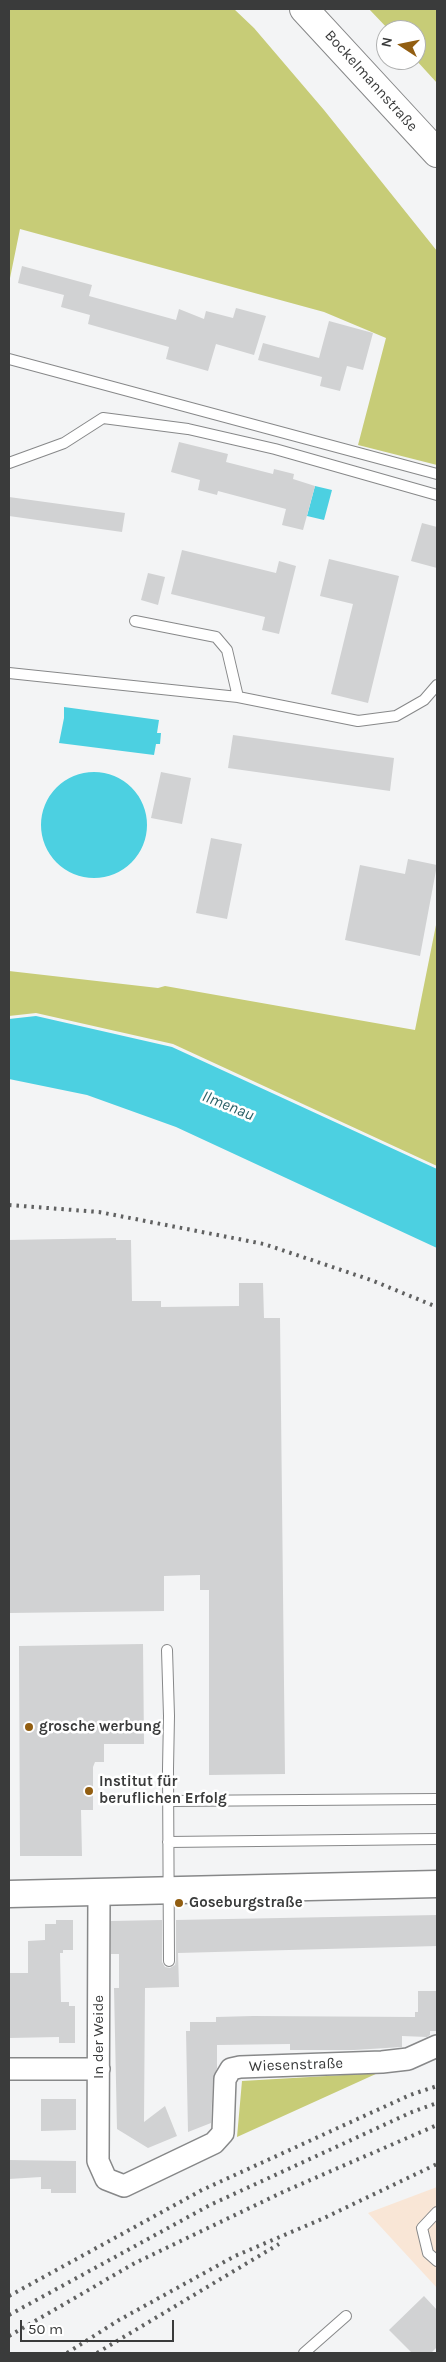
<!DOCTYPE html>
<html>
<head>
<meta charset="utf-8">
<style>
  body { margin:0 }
  #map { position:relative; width:446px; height:2362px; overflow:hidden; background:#f3f4f5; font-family:Karla,sans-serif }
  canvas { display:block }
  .frame { position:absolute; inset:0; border:10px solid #3a3b3b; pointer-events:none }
  .north { position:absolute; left:376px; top:20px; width:50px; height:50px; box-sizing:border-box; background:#fff; border:1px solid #b0b1b1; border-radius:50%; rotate:281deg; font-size:14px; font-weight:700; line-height:20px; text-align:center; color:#3a3b3b }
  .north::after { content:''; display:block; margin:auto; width:18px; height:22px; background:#925e11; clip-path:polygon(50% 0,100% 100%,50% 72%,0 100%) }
  .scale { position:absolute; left:20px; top:2320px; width:154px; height:22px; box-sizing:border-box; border:2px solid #3a3b3b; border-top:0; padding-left:6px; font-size:15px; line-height:18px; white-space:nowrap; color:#3a3b3b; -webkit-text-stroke:4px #fff; paint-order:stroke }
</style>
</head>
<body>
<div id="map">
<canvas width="446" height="2362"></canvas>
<div class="frame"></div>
<div class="north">N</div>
<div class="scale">50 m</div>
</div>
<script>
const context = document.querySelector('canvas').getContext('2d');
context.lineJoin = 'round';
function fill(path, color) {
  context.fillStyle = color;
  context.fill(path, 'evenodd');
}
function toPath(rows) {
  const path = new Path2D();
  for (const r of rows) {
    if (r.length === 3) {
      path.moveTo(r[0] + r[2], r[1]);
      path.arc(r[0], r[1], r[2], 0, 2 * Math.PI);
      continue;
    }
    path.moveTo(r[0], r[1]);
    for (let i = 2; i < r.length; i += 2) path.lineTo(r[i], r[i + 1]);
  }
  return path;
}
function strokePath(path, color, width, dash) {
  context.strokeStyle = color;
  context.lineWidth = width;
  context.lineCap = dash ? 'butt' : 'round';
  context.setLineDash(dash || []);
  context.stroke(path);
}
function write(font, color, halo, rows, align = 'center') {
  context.font = font + ' Karla,sans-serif';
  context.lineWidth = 5;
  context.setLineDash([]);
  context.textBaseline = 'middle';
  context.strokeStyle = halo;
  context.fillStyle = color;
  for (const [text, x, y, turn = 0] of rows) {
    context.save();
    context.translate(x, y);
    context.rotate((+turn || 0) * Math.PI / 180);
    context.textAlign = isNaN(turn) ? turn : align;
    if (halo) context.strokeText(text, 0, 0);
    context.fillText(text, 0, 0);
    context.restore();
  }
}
fill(toPath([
  [437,2187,437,2288,368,2213]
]), '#f9e6d6');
fill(toPath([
  [9,9,234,9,254,28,324,110,437,251,437,465,358,445,386,338,324,312,20,229,9,283],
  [369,9,437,9,437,83,416,60,416,30,389,30],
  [437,920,437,1166,173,1044,36,1013,9,1016,9,971,158,988,165,986,415,1030],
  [378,2073,237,2137,242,2081]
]), '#c7cc77');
fill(toPath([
  [315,486,332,490,324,520,307,516],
  [64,707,159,720,157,733,161,733,160,744,156,744,154,755,59,743,64,718],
  [94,825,53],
  [36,1016,172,1047,437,1169,437,1248,176,1127,87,1095,9,1079,9,1019]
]), '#4cd0e1');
fill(toPath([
  [22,266,92,285,89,296,176,320,179,309,204,319,206,311,233,318,236,308,266,316,254,355,216,344,208,371,166,359,169,347,88,324,90,315,61,307,64,295,18,283],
  [329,321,373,333,363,370,347,366,340,391,320,386,322,377,258,360,263,343,319,358],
  [179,442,228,454,226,462,273,474,274,469,294,474,293,479,315,486,303,530,282,525,286,509,218,491,217,495,198,490,200,480,171,472],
  [9,497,125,513,122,532,9,516],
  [422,523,437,527,437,568,411,561],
  [182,550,276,573,279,561,296,566,279,634,262,630,265,617,171,594],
  [329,559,399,576,368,703,331,694,353,604,320,596],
  [148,573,165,577,158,605,141,600],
  [233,735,394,758,390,791,228,768],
  [161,772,191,778,182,824,151,818],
  [211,838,242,844,227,919,196,913],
  [408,859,437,865,420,956,345,940,360,865,405,874],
  [116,1238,116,1240,131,1240,132,1301,161,1301,161,1307,239,1306,239,1283,263,1283,264,1318,280,1318,285,1774,209,1775,209,1590,200,1590,200,1575,164,1576,164,1611,9,1613,9,1240],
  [143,1644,144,1744,104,1744,104,1762,95,1762,93,1767,93,1810,81,1810,82,1856,20,1856,19,1646],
  [437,1915,437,1946,178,1953,179,1987,145,1988,144,2122,165,2106,177,2136,148,2148,117,2129,114,1988,119,1988,119,1954,111,1954,111,1921,162,1920,162,1962,165,1967,170,1968,175,1965,176,1961,176,1920],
  [56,1920,73,1920,73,1950,63,1950,63,1953,60,1953,61,2002,69,2002,69,2006,75,2006,75,2043,59,2043,59,2037,9,2038,9,1973,28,1973,28,1941,45,1940,45,1924,56,1924],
  [418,1991,437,1991,437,2031,430,2031,430,2035,427,2037,402,2036,402,2047,354,2050,290,2050,290,2044,217,2045,217,2068,213,2079,211,2123,188,2132,186,2031,190,2031,190,2022,216,2022,216,2017,253,2016,415,2017,415,2012,418,2012],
  [41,2099,76,2099,76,2130,41,2131],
  [9,2160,76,2161,76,2193,51,2193,51,2189,41,2189,41,2177,9,2179],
  [424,2296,437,2310,437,2347,431,2353,412,2353,389,2330]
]), '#d1d2d3');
const service = toPath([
  [9,359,437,474],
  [9,463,64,443,103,418,188,429,275,449,437,495],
  [135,621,216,637,227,650,238,697],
  [9,673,238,697,358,721,396,716,424,700,437,685],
  [167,1650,169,1716,168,1769,169,1961],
  [169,1801,437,1799],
  [168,1842,437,1839],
  [437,2212,422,2228,428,2253,437,2261],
  [304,2353,346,2316]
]);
const minor = toPath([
  [99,1892,98,2161,106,2179,124,2186,214,2143,223,2133,225,2079,231,2069,240,2067,382,2062,408,2059,437,2046],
  [9,2069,99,2069]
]);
const tertiary = toPath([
  [9,1894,437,1884]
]);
const secondary = toPath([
  [304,9,437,153]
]);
strokePath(service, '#878889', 12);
strokePath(minor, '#878889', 24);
strokePath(tertiary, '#878889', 29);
strokePath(secondary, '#878889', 30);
strokePath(service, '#fff', 10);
strokePath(minor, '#fff', 21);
strokePath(tertiary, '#fff', 26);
strokePath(secondary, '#fff', 28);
strokePath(toPath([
  [9,1205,99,1212,264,1244,371,1280,437,1307],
  [9,2296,202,2190,410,2095,437,2086],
  [9,2315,210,2205,412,2112,437,2103],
  [9,2336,135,2263,285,2191,437,2125],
  [67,2353,119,2320,235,2256,322,2219,437,2164],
  [97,2353,279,2244]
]), '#606161', 4, [2.5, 5]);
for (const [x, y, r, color] of [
  [29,1727,5,"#925e11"],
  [89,1791,5,"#925e11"],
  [179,1903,5,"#925e11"]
]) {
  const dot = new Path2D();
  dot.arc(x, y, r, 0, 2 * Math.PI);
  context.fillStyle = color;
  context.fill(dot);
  strokePath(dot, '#fff', 2);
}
write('15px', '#3a3b3b', '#fff', [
  ["Bockelmannstraße",371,81,48],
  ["In der Weide",99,2037,-90],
  ["Wiesenstraße",296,2065,-2]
]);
write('bold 15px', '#3a3b3b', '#fff', [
  ["grosche werbung",39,1727],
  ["Institut für",99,1782],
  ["beruflichen Erfolg",99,1799],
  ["Goseburgstraße",189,1903]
], 'left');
write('italic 16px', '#2a6067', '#fff', [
  ["Ilmenau",228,1106,22]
]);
</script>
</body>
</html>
